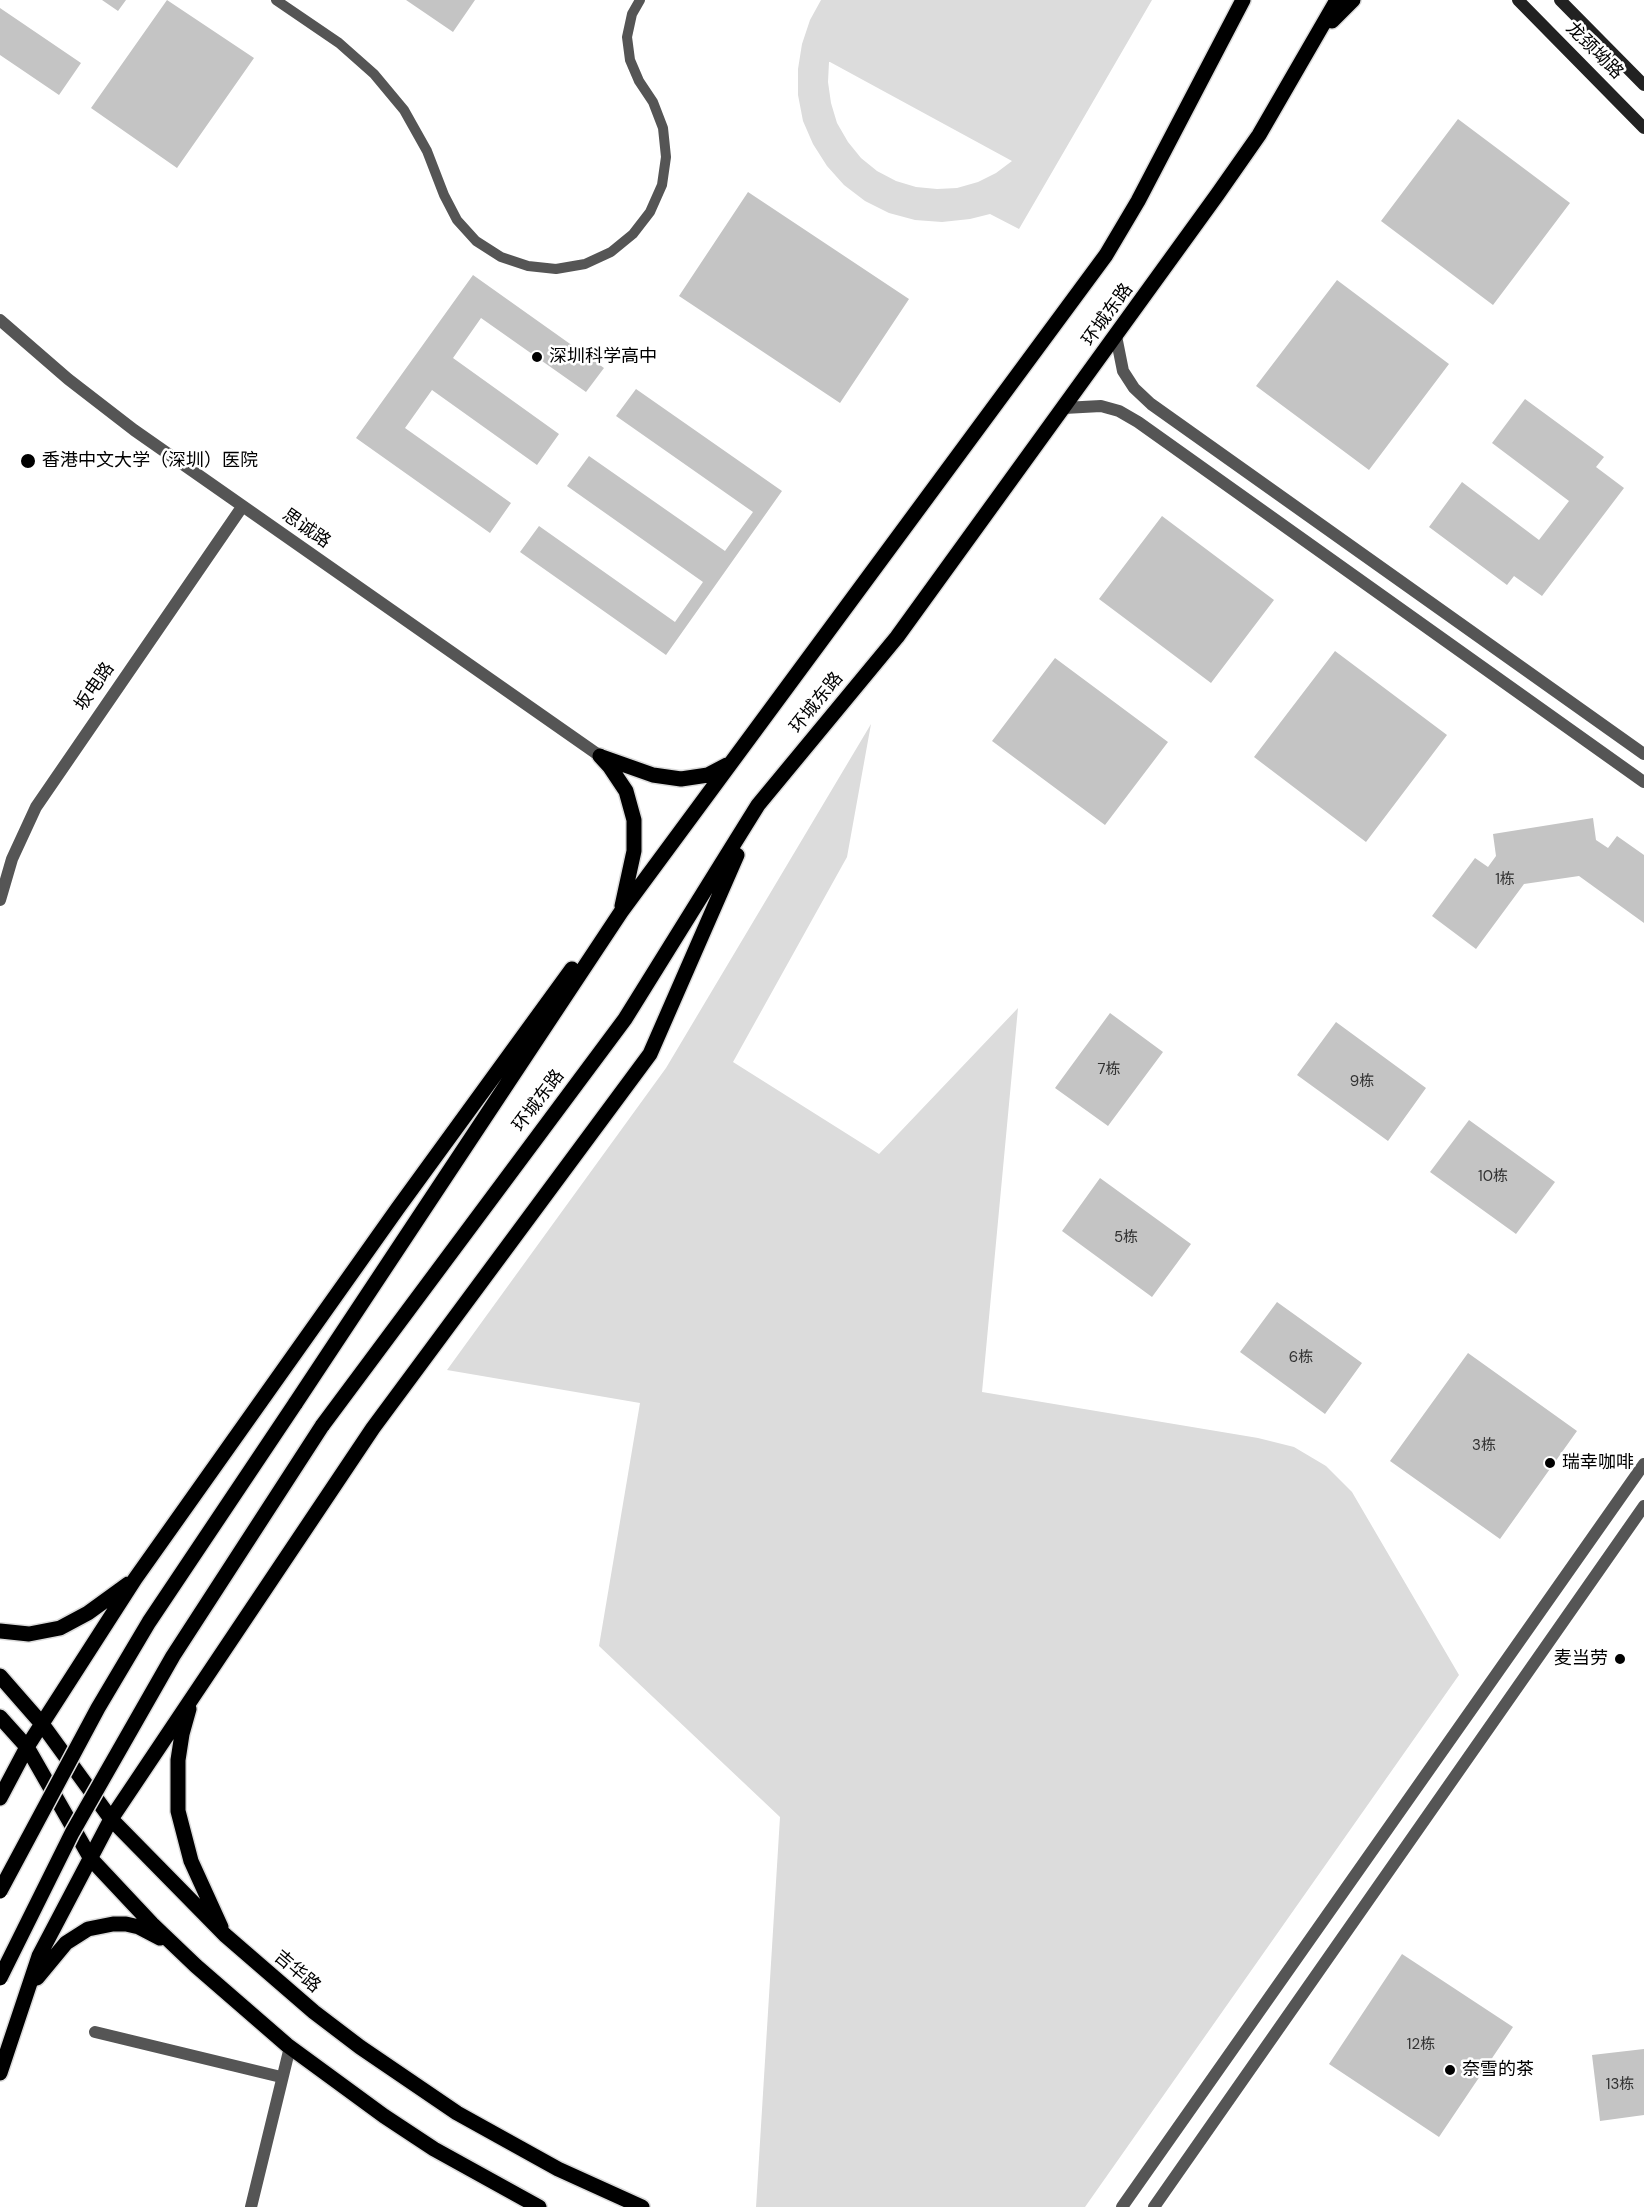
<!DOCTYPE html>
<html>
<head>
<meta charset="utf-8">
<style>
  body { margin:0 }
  canvas { display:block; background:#fff }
</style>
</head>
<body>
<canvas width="1644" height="2207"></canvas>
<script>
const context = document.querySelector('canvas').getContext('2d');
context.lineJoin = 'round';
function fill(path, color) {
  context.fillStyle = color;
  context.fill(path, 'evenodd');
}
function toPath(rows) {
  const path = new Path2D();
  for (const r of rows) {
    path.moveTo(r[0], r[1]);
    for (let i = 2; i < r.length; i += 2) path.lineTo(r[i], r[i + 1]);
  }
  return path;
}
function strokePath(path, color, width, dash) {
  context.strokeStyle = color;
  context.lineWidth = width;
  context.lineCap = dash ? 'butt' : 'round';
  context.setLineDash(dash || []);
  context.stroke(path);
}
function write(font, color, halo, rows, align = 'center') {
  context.font = font + ' "DM Sans","Noto Sans SC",sans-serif';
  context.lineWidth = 5;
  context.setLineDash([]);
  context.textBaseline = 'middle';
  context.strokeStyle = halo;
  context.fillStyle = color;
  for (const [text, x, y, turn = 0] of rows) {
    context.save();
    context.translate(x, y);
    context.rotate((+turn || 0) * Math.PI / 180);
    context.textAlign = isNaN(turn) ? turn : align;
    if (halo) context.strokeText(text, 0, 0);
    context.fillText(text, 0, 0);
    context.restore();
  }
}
fill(toPath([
  [821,0,1152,0,1019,229,990,214,970,219,942,222,915,220,889,213,865,201,844,185,827,166,813,144,803,121,798,95,798,69,802,44,810,20],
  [829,62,830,62,1012,161,996,173,978,182,957,188,937,189,916,187,896,181,877,171,861,158,848,142,837,123,831,103,828,82],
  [871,724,847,857,733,1062,879,1154,1018,1008,982,1392,1258,1438,1294,1447,1326,1466,1352,1492,1459,1675,1085,2207,756,2207,780,1817,599,1646,640,1403,447,1370,666,1068]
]), '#dcdcdc');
fill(toPath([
  [102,0,126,0,118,11],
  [167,0,254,58,177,168,91,108],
  [406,0,475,0,453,32],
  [0,8,81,63,59,95,0,55],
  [1458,119,1570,203,1493,305,1381,221],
  [748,192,909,299,840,403,679,296],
  [473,275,604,368,586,392,481,318,453,358,559,434,537,465,432,390,405,428,511,503,490,533,356,438],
  [1337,280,1449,364,1369,470,1256,386],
  [636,389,782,491,666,655,520,552,539,526,675,622,703,582,567,486,589,456,725,551,753,512,616,416],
  [1525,399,1604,457,1596,467,1624,488,1542,596,1514,576,1507,585,1429,527,1462,482,1539,540,1569,501,1492,443],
  [1162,516,1274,600,1211,683,1099,599],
  [1335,651,1447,735,1366,842,1254,757],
  [1055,658,1168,742,1105,825,992,741],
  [1593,818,1596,840,1608,848,1617,836,1644,855,1644,923,1579,876,1524,884,1476,949,1432,916,1475,858,1488,867,1496,856,1493,834],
  [1110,1013,1163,1052,1108,1126,1055,1088],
  [1336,1022,1426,1088,1388,1141,1297,1075],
  [1469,1120,1555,1182,1516,1234,1430,1172],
  [1100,1178,1191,1244,1152,1297,1062,1231],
  [1277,1302,1362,1363,1325,1414,1240,1352],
  [1468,1353,1577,1431,1500,1539,1390,1461],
  [1402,1954,1513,2027,1439,2137,1329,2064],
  [1644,2049,1644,2115,1600,2121,1592,2055]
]), '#c4c4c4');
const primary = toPath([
  [1332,21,1353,0],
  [600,756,610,767,626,791,634,820,634,851,622,906],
  [602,757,653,775,681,779,708,775,727,765],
  [295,1404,621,912,1106,255,1138,201,1243,0],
  [322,1426,625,1019,758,805,897,637,1217,195,1259,135,1337,0],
  [0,1631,29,1634,60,1628,88,1613,128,1584],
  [0,1676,42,1724,111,1819,225,1935,314,2012,360,2047,457,2113,558,2169,642,2207],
  [189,1709,182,1734,178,1760,178,1811,191,1861,221,1927],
  [0,1717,27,1747,91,1859,152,1924,196,1966,287,2045,384,2116,434,2149,539,2207],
  [0,1798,27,1747,135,1579,398,1208,572,969],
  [37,1978,66,1943,88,1929,113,1924,126,1924,139,1927,160,1938],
  [0,2073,39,1956,111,1819,373,1428,650,1054,737,855]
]);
strokePath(primary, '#dbdbdb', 18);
strokePath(toPath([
  [276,0,339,43,374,74,404,110,427,151,444,195,457,220,476,241,501,257,528,266,556,269,585,264,611,252,633,234,650,212,662,185,666,157,663,128,653,102,639,81,630,60,627,37,632,14,640,0]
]), '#555', 10);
strokePath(toPath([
  [0,320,68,379,134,430,600,756],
  [0,900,12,859,36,807,242,507],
  [95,2032,281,2077],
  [251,2207,290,2047]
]), '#555', 12);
strokePath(toPath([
  [1116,336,1123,371,1134,388,1151,404,1644,754],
  [1064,408,1101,406,1119,411,1138,422,1644,782],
  [1122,2207,1644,1464],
  [1154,2207,1644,1506]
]), '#555', 12);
strokePath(toPath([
  [1518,0,1644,128],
  [1560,0,1644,85]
]), '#222', 12);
strokePath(primary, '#000', 15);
const primaryBridge = toPath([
  [0,1891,98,1708,149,1622,295,1404],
  [0,1978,72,1833,173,1656,322,1426]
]);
strokePath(primaryBridge, '#dbdbdb', 18, []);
strokePath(primaryBridge, '#000', 15);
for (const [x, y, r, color] of [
  [537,357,6,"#000"],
  [28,461,8,"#000"],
  [1550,1463,6,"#000"],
  [1620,1659,6,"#000"],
  [1450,2070,6,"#000"]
]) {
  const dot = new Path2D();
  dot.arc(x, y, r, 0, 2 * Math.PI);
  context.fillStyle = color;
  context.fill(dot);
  strokePath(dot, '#fff', 2);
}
write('15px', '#313131', null, [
  ["1栋",1505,880],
  ["7栋",1109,1070],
  ["9栋",1362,1082],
  ["10栋",1493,1177],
  ["5栋",1126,1238],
  ["6栋",1301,1358],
  ["3栋",1484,1446],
  ["12栋",1421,2045],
  ["13栋",1620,2085]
]);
write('18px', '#000', '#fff', [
  ["龙颈坳路",1594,51,45],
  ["环城东路",1108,315,-54],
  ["思诚路",306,529,35],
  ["坂电路",95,687,-55],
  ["环城东路",817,703,-51],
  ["环城东路",539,1101,-53],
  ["吉华路",297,1972,40]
]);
write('18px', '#000', '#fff', [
  ["深圳科学高中",549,357],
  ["香港中文大学（深圳）医院",42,461],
  ["瑞幸咖啡",1562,1463],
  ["麦当劳",1608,1659,"right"],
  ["奈雪的茶",1462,2070]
], 'left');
</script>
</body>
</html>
